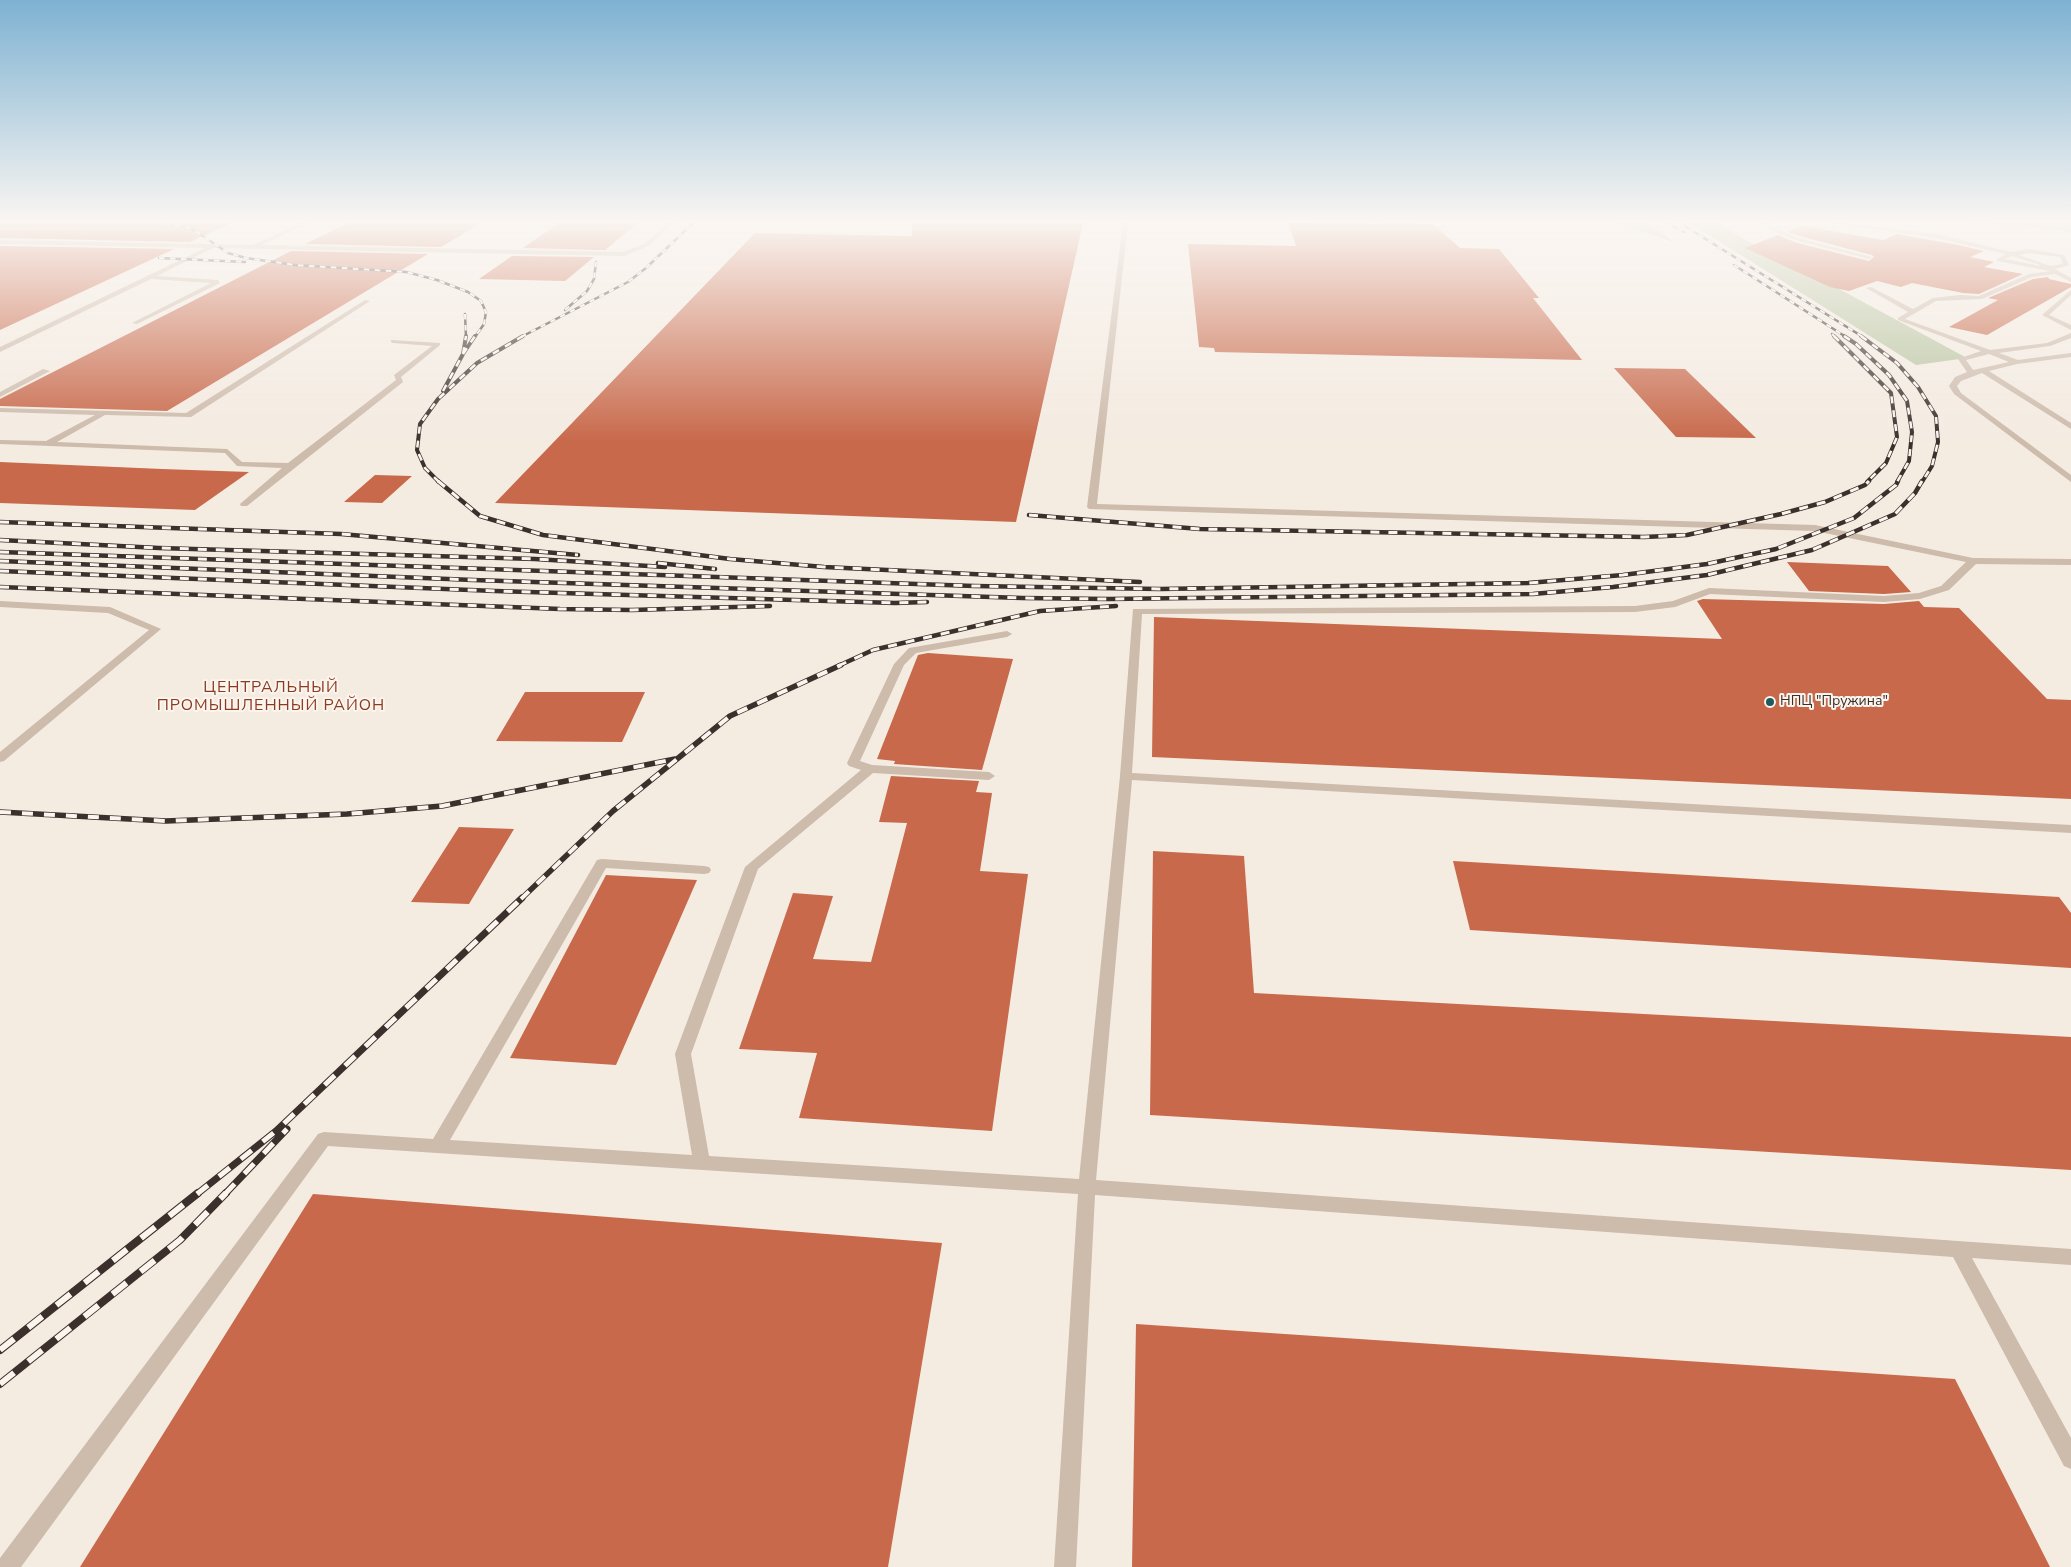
<!DOCTYPE html>
<html>
<head>
<meta charset="utf-8">
<style>
  body { margin:0 }
  canvas { display:block; background:#f4ebe1 }
</style>
</head>
<body>
<canvas width="2071" height="1567"></canvas>
<script>
const context = document.querySelector('canvas').getContext('2d');
context.lineJoin = 'round';
function fill(path, color) {
  context.fillStyle = color;
  context.fill(path, 'evenodd');
}
function toPath(rows) {
  const path = new Path2D();
  for (const r of rows) {
    path.moveTo(r[0], r[1]);
    for (let i = 2; i < r.length; i += 2) path.lineTo(r[i], r[i + 1]);
  }
  return path;
}
function strokePath(path, color, width, dash) {
  context.strokeStyle = color;
  context.lineWidth = width;
  context.lineCap = dash ? 'butt' : 'round';
  context.setLineDash(dash || []);
  context.stroke(path);
}
function write(font, color, halo, rows, align = 'center') {
  context.font = font + ' "Nunito Sans",sans-serif';
  context.lineWidth = 4;
  context.setLineDash([]);
  context.textBaseline = 'middle';
  context.strokeStyle = halo;
  context.fillStyle = color;
  for (const [text, x, y, turn = 0] of rows) {
    context.save();
    context.translate(x, y);
    context.rotate((+turn || 0) * Math.PI / 180);
    context.textAlign = isNaN(turn) ? turn : align;
    if (halo) context.strokeText(text, 0, 0);
    context.fillText(text, 0, 0);
    context.restore();
  }
}
fill(toPath([
  [1618,223,1647,223,1674,242],
  [1690,223,1719,223,1745,240,1836,282,1828,283,1967,358,1916,365],
  [1988,223,2071,223,2071,232]
]), '#b8c4a0');
fill(toPath([
  [0,223,232,223,190,242,0,238],
  [348,223,481,223,441,247,305,244],
  [559,223,638,223,605,250,523,248],
  [912,223,1083,223,1016,522,495,503,755,233,912,236],
  [1288,223,1433,224,1460,248,1499,249,1539,298,1533,298,1582,360,1215,352,1214,348,1199,347,1188,244,1296,246],
  [1802,226,1883,240,1897,234,1958,245,1984,251,1970,257,1994,262,1984,267,2023,274,1979,294,1963,293,1912,283,1901,287,1877,281,1849,291,1830,287,1745,248,1778,235,1797,243,1869,261,1874,257,1872,255,1803,237,1788,232],
  [0,246,174,249,0,330],
  [291,251,428,254,167,411,0,406,0,399],
  [512,256,594,257,565,281,479,279],
  [2048,277,2049,279,2071,284,2071,287,1987,335,1949,327,1998,300,1988,298,2033,279],
  [1614,368,1685,369,1756,438,1676,437],
  [0,462,162,469,249,472,195,510,0,503],
  [375,475,412,476,382,503,344,502],
  [1787,562,1888,566,1911,592,1884,594,1809,591],
  [1703,599,1884,604,1919,601,1924,607,1959,608,2047,699,2071,700,2071,799,1152,757,1154,617,1722,639,1697,601],
  [928,653,1013,659,982,770,894,764,895,761,877,759,918,655],
  [525,692,645,692,622,742,496,741],
  [891,776,979,781,976,792,992,793,980,871,1028,874,992,1131,799,1118,817,1053,739,1049,793,893,833,896,813,959,871,962,907,823,879,822],
  [459,827,514,829,469,904,411,902],
  [1153,851,1244,856,1254,993,2071,1037,2071,1170,1150,1115],
  [1453,861,2059,897,2071,913,2071,968,1470,930],
  [606,875,697,880,616,1065,510,1058],
  [313,1194,942,1243,888,1567,80,1567],
  [1136,1324,1955,1379,2050,1567,1132,1567]
]), '#c8694b');
strokePath(toPath([
  [1974,223,2029,228]
]), '#b9a596', 1, [1, 1]);
fill(toPath([
  [301,223,307,223,262,245,623,252,644,244,668,223,674,223,648,246,624,256,213,248,157,276,218,280,220,283,137,324,132,323,211,283,151,279,0,352,0,347,205,248,0,244,0,240,253,245,301,223],
  [1123,223,1128,223,1097,504,1815,525,1973,558,2071,559,2071,565,1976,564,1949,590,1920,599,1884,602,1710,594,1675,607,1635,612,1142,614,1132,773,2071,825,2071,833,1132,780,1096,1180,2071,1249,2071,1265,1972,1258,2071,1438,2071,1469,2064,1466,1953,1257,1095,1195,1076,1567,1054,1567,1078,1194,328,1146,21,1567,0,1567,0,1558,318,1134,324,1132,433,1139,597,860,602,859,704,866,709,867,711,870,709,873,704,874,606,868,450,1140,692,1155,675,1054,745,867,861,770,849,766,847,763,894,664,909,648,1007,631,1012,634,1007,637,916,653,904,665,860,761,872,765,989,772,995,776,989,780,873,773,758,869,691,1054,709,1156,1079,1179,1120,776,1133,609,1635,606,1673,601,1709,588,1884,596,1919,593,1941,586,1966,562,1815,531,1089,509,1087,507,1123,223],
  [1764,223,1770,223,1779,230,1802,239,1872,257,1869,259,1798,241,1775,232,1764,223],
  [1833,223,1845,223,1936,234,2012,252,2029,249,2064,255,2069,265,2055,269,2071,278,2071,282,2055,274,2032,277,1982,299,1936,301,1905,319,1990,350,2047,343,2071,333,2071,338,2050,346,1999,353,2018,360,2071,353,2071,357,2017,364,1989,371,2071,423,2071,429,1982,373,1961,381,1957,386,1961,393,2071,475,2071,482,1954,394,1949,386,1955,377,1967,372,1958,359,1981,351,1898,320,1898,318,1908,312,1866,288,1871,287,1913,309,1933,298,1960,295,1979,296,2029,274,2050,271,1997,261,1997,259,2006,254,1936,238,1833,223],
  [2029,253,2060,257,2063,264,2050,266,2019,255,2029,253],
  [2012,256,2038,264,2040,266,2005,259,2012,256],
  [1989,354,2009,362,1973,370,1966,360,1989,354],
  [2071,290,2071,295,2049,315,2071,325,2071,330,2042,315,2071,290],
  [365,300,370,301,191,417,105,415,57,442,227,449,242,462,288,463,396,380,394,375,432,346,393,343,391,342,391,340,440,343,440,345,401,377,403,382,247,506,241,506,240,504,282,468,237,466,225,453,0,444,0,440,46,441,95,415,0,412,0,408,186,413,365,300],
  [43,369,50,371,0,397,0,392,43,369],
  [0,601,110,607,161,629,4,761,0,762,0,752,149,630,108,613,0,607,0,601]
]), '#cdbbac');
const railFar5 = toPath([
  [164,223,186,227,197,232,228,253,246,258,295,265,406,272,437,280,468,292,481,301,486,312,484,324,475,337],
  [1668,223,1684,232],
  [1680,223,1863,337],
  [159,258,245,262],
  [1734,265,1846,337],
  [565,310,587,291,594,279,596,262],
  [465,314,466,337],
  [1832,334,1835,337],
  [521,337,628,282,646,268,693,223]
]);
const railFar4 = toPath([
  [1834,336,1891,393,1897,437,1886,463,1867,482],
  [1844,336,1856,344,1889,375,1907,401,1912,432,1909,461,1897,482],
  [1861,336,1897,363,1918,387,1936,416,1938,442,1932,466,1922,482],
  [463,354,466,336],
  [443,391,463,354,475,336],
  [439,482,425,468,417,450,420,424,438,399,477,363,523,336]
]);
const railFar3 = toPath([
  [438,481,480,516,543,535,730,559,824,567,1140,582],
  [1029,515,1200,529,1644,537,1687,535,1781,514,1825,502,1865,485,1869,481],
  [0,522,341,534,578,555],
  [0,540,159,548,535,559,665,567],
  [0,552,974,586,1160,589,1528,583,1623,575,1707,564,1776,549,1854,518,1896,485,1898,481],
  [0,561,473,580,1022,598,1108,599,1533,594,1613,587,1707,575,1812,550,1895,514,1915,493,1922,481],
  [658,563,715,569],
  [0,571,495,591,895,603,927,602],
  [0,587,560,609,632,610,770,606],
  [838,666,873,650,1040,611,1116,606]
]);
const railFar2 = toPath([
  [0,812,166,821,347,814,442,806,675,759],
  [521,899,613,811,730,716,841,665]
]);
const railFar1 = toPath([
  [197,1194,276,1131,522,898],
  [225,1194,287,1129]
]);
const rail = toPath([
  [0,1350,198,1193],
  [0,1384,180,1240,226,1193]
]);
strokePath(railFar5, '#3b302b', 2.5);
strokePath(railFar4, '#3b302b', 4);
strokePath(railFar3, '#3b302b', 4.5);
strokePath(railFar2, '#3b302b', 5.5);
strokePath(railFar1, '#3b302b', 7);
strokePath(rail, '#3b302b', 8);
strokePath(railFar5, '#fbf5ee', 2, [5.5]);
strokePath(railFar4, '#fbf5ee', 2.5, [7]);
strokePath(railFar3, '#fbf5ee', 3, [9]);
strokePath(railFar2, '#fbf5ee', 4, [11]);
strokePath(railFar1, '#fbf5ee', 5, [14]);
strokePath(rail, '#fbf5ee', 6, [18]);
const sky = context.createLinearGradient(0, 0, 0, 442);
sky.addColorStop(0, '#7eb2d2');
sky.addColorStop(0.5, '#faf6f2');
sky.addColorStop(1, '#faf6f200');
context.fillStyle = sky;
context.fillRect(0, 0, 2071, 442);
for (const [x, y, r, color] of [
  [1770,702,5,"#1f5a5e"]
]) {
  const dot = new Path2D();
  dot.arc(x, y, r, 0, 2 * Math.PI);
  context.fillStyle = color;
  context.fill(dot);
  strokePath(dot, '#fbf5ee', 2);
}
write('14px', '#3b302b', '#fbf5ee', [
  ["НПЦ \"Пружина\"",1780,702]
], 'left');
context.letterSpacing = '1px';
write('16px', '#8c3b22', '#fbf5ee', [
  ["ЦЕНТРАЛЬНЫЙ",271,688],
  ["ПРОМЫШЛЕННЫЙ РАЙОН",271,706]
]);
context.letterSpacing = '0px';
</script>
</body>
</html>
